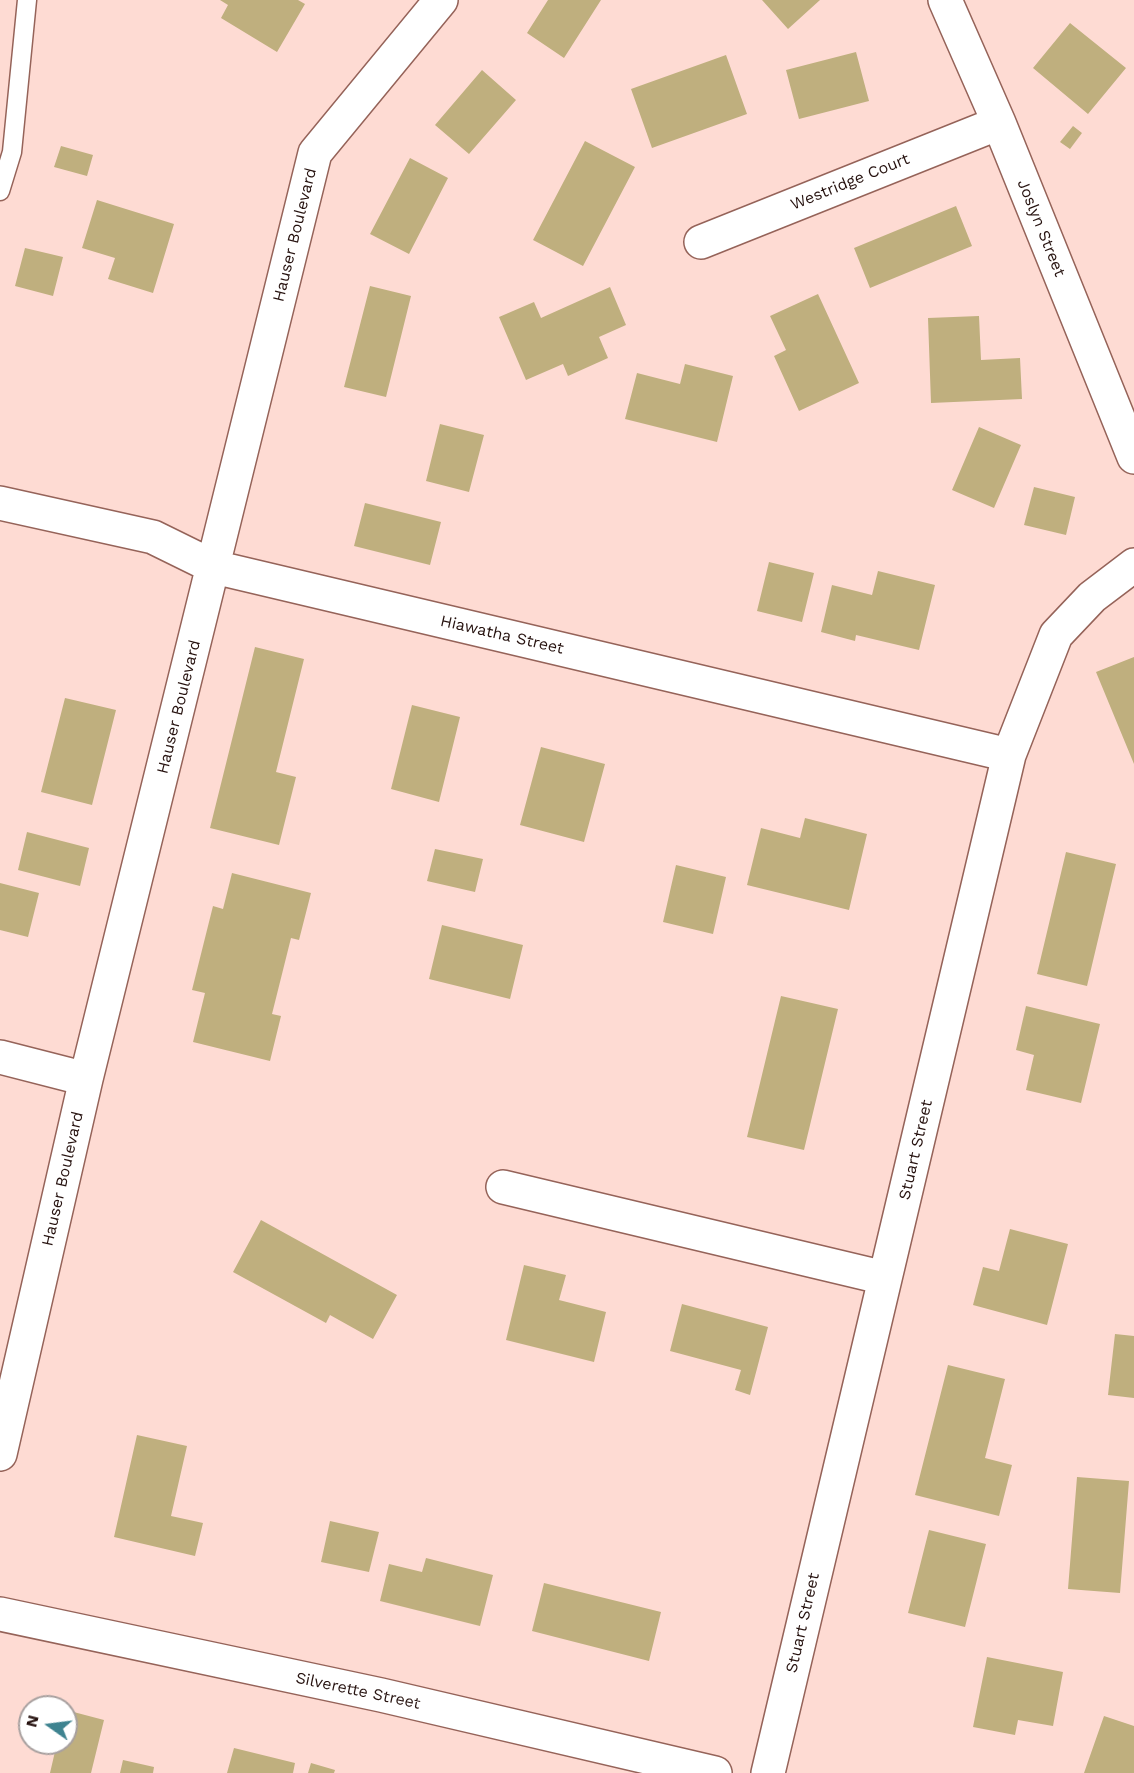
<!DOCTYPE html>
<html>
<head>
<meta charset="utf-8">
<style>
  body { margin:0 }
  #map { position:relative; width:1134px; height:1773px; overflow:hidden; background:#fedbd3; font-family:"Work Sans",sans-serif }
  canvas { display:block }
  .north { position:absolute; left:18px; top:1695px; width:60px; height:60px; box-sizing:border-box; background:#fff; border:2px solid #a8a09f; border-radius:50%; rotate:284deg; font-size:16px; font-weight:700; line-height:24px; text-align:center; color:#26120f }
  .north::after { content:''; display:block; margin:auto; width:21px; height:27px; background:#3e8390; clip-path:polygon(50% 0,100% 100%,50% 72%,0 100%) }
</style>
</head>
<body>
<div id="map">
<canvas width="1134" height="1773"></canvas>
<div class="north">N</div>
</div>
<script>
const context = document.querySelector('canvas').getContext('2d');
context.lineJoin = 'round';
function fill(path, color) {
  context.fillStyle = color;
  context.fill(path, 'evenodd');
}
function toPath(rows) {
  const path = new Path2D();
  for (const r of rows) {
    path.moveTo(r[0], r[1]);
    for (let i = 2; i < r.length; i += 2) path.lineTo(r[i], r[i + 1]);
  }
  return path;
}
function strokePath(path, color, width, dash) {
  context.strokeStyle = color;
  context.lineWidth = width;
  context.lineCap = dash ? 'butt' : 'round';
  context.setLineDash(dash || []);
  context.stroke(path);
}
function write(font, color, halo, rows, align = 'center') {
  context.font = font + ' "Work Sans",sans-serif';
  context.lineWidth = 5;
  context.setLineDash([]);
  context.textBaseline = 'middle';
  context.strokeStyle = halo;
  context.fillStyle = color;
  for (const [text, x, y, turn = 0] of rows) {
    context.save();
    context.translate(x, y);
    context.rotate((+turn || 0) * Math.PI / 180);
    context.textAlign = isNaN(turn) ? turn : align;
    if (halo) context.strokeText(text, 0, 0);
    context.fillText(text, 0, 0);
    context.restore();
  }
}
fill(toPath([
  [220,0,298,0,305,4,277,52,221,18,228,5],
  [548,0,601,0,564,58,527,33],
  [762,0,820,0,788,29],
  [1070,23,1126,68,1088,114,1033,68],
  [856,52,869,101,799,119,786,70],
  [726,55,747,114,652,148,631,89],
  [482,70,516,100,469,154,435,125],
  [1073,126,1082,133,1070,149,1060,142],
  [585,141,635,167,583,266,533,240],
  [61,146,93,155,87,176,54,167],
  [410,158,448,178,409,254,370,234],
  [97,200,174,224,153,293,108,279,115,258,82,248],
  [956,206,972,246,870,288,854,248],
  [25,248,63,257,53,296,15,286],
  [370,286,411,296,386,397,344,387],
  [610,287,626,325,599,337,608,358,568,376,563,364,526,380,499,317,534,302,541,318],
  [818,294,859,383,799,411,774,356,786,350,770,316],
  [979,316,981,360,1020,358,1022,399,931,403,928,318],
  [685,364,733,376,717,442,625,419,637,373,680,384],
  [440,424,484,435,469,492,426,481],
  [979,427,1021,445,994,508,952,490],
  [1034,487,1075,497,1066,535,1024,525],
  [365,503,441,522,430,565,354,546],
  [769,562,814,573,802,622,757,611],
  [878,571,935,585,919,650,856,635,855,641,821,632,832,585,872,595],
  [255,647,304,659,276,772,296,777,279,845,210,828],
  [1134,657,1134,764,1096,672],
  [65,698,116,710,92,805,41,792],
  [412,705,460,717,439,802,391,789],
  [541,747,605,764,584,842,520,825],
  [805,818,867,834,849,910,747,885,761,828,800,838],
  [27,832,89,848,80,886,18,870],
  [435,849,483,859,475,892,427,881],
  [1066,852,1116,864,1087,986,1037,974],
  [676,865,726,877,713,934,663,922],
  [232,873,311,893,299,940,291,938,272,1014,281,1016,270,1061,193,1042,205,993,192,990,213,906,223,909],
  [0,883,39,893,28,937,0,930],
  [442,925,523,945,510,999,429,979],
  [781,996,838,1009,804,1150,747,1137],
  [1026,1006,1100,1024,1081,1103,1026,1090,1034,1055,1016,1050],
  [261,1220,397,1295,373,1339,330,1315,326,1323,233,1272],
  [1010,1229,1068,1244,1047,1325,973,1305,983,1267,999,1271],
  [524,1265,566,1275,559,1300,606,1312,594,1362,506,1340],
  [682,1304,768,1327,750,1395,735,1390,741,1370,670,1351],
  [1115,1334,1134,1336,1134,1398,1108,1395],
  [948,1365,1005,1379,985,1458,1012,1465,999,1516,915,1495],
  [137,1435,187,1446,171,1516,203,1523,195,1556,114,1537],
  [1077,1477,1129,1481,1120,1593,1068,1589],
  [330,1521,379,1532,369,1572,321,1562],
  [929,1530,986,1544,965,1627,908,1613],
  [426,1558,493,1575,480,1626,380,1601,389,1564,422,1572],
  [544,1583,661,1612,649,1661,532,1631],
  [987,1657,1063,1672,1053,1726,1018,1720,1015,1735,973,1727],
  [66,1710,104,1720,91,1773,50,1773,57,1743,66,1743],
  [1104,1716,1134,1726,1134,1773,1084,1773],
  [234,1748,295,1763,293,1773,227,1773],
  [123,1760,154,1767,153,1773,120,1773],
  [311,1763,335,1770,334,1773,308,1773]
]), '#bfaf7e');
const service = toPath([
  [0,191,12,152,27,0]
]);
const minor = toPath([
  [945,0,999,123,1134,457],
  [701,242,999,123],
  [0,503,153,537,214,567,1009,755],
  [0,1057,86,1079],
  [503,1187,885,1278],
  [0,1454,86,1079,315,153,441,0],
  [0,1614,381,1695,715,1773],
  [768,1773,1009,755,1056,635,1092,597,1134,565]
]);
strokePath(service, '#956359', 21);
strokePath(minor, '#956359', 36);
strokePath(service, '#fff', 18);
strokePath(minor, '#fff', 33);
write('16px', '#26120f', '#fff', [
  ["Westridge Court",850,182,-22],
  ["Joslyn Street",1041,228,68],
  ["Hauser Boulevard",295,235,-76],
  ["Hiawatha Street",502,635,13],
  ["Hauser Boulevard",179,707,-76],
  ["Stuart Street",916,1150,-77],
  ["Hauser Boulevard",63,1179,-77],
  ["Stuart Street",803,1623,-77],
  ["Silverette Street",358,1691,12]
]);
</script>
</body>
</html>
